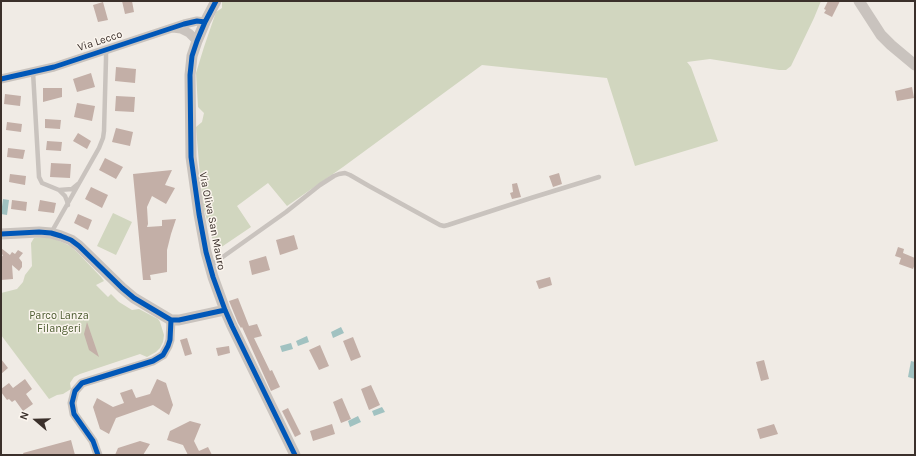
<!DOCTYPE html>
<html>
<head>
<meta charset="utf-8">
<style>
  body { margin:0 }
  #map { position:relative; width:916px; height:456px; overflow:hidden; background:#f0ebe5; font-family:Karla,sans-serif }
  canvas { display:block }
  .frame { position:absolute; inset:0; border:2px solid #3b302b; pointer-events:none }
  .north { position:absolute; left:16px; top:400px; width:40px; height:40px; -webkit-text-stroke:3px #fbf5ee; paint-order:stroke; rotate:290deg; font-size:11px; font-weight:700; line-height:16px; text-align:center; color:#3b302b }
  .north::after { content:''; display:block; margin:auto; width:14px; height:18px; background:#3b302b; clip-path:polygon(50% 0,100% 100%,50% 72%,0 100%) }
</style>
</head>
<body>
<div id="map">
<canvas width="916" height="456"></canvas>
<div class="frame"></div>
<div class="north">N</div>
</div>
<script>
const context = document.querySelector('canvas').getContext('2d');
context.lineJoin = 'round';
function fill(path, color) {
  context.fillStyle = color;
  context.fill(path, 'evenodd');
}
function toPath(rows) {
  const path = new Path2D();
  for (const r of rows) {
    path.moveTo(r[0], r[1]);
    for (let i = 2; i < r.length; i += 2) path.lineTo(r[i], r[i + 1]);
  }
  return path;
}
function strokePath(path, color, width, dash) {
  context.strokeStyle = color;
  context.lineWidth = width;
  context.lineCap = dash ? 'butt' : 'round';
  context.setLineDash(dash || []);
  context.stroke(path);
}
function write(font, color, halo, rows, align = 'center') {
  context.font = font + ' Karla,sans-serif';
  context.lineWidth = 3;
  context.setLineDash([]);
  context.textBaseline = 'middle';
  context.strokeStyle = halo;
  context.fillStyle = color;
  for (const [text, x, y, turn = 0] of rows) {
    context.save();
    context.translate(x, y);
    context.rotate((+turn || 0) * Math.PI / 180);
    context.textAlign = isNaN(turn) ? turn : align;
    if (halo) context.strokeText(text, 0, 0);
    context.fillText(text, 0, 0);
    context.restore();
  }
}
fill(toPath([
  [222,1,821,1,814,18,791,66,786,70,779,70,710,59,687,62,691,67,718,141,635,166,607,78,482,65,343,167,287,206,268,183,237,206,251,227,220,248,214,245,203,206,199,164,196,127,202,122,204,113,198,107,196,73,204,47,216,12,222,8],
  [113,213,132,222,116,255,97,246],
  [46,237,52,238,64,243,70,246,77,252,101,277,104,281,96,285,108,297,111,294,119,302,132,310,139,309,158,319,160,322,164,335,163,342,160,348,156,352,147,357,140,354,80,374,74,377,70,383,71,389,63,394,57,395,49,399,1,335,1,293,17,289,23,282,25,275,32,266,31,243,34,238]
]), '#d1d6bf');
fill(toPath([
  [3,199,9,200,7,215,1,214],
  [341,327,344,333,333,338,331,332],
  [307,336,309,342,298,346,296,341],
  [291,343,293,349,282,352,280,346],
  [911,361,915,362,915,379,908,377],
  [382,407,385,412,374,416,372,411],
  [358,416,361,422,350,427,348,421]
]), '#a1c2c1');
fill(toPath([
  [122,1,132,1,134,12,125,14],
  [828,1,840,1,832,17,824,13,826,10,824,9],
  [103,2,108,20,98,22,93,5],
  [116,67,136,69,135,83,115,81],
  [91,73,95,87,77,92,73,79],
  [912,87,914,98,897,101,895,91],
  [43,88,62,88,62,97,43,102],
  [5,94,21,96,20,106,4,104],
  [116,96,135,97,134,112,115,111],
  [77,103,95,106,92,121,74,117],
  [45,119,61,120,60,129,45,128],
  [7,122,22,124,21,132,6,130],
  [116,128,133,132,130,146,112,142],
  [78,133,91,141,87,149,73,141],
  [47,141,62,142,61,151,46,150],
  [8,148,25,150,23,159,7,157],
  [105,158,123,167,116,179,99,170],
  [51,163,71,164,70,178,50,177],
  [172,170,165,185,175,188,166,204,152,196,147,207,148,224,147,227,162,226,162,220,176,219,171,234,167,250,167,272,150,275,151,280,143,280,133,174],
  [559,173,562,184,553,187,549,176],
  [10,174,26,176,25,185,9,182],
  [517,183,521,197,512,199,510,193,513,192,512,184],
  [91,187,108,195,102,208,85,199],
  [12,200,27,202,26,211,11,209],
  [40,200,56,203,54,213,38,211],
  [78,214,92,220,88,230,74,223],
  [294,235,298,249,280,255,276,240],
  [898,247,904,249,903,253,915,258,915,264,913,269,899,264,901,258,895,256],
  [1,248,10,255,12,252,15,254,18,250,23,253,19,258,22,262,22,267,19,271,12,265,13,279,1,280,1,258,3,255,1,254],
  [266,256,270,270,252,275,249,261],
  [550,277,552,285,539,289,536,281],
  [238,298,249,326,257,324,262,336,254,338,270,371,272,370,280,387,271,391,242,327,241,328,238,323,229,301],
  [87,322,99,357,89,350,84,334],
  [353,337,361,357,351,361,343,341],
  [187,338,192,354,185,356,180,340],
  [320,345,329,366,319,370,309,350],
  [229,346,230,353,218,356,216,348],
  [1,359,8,368,1,374],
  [764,360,769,379,761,381,756,362],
  [25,379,32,389,26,394,33,404,23,411,15,400,12,402,9,399,7,400,1,392,1,389,9,383,13,388],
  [157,379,166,383,173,405,169,415,153,405,116,418,109,434,100,429,93,407,97,398,113,407,124,403,120,393,132,389,136,398,150,394],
  [371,385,380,405,369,410,361,389],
  [342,398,351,419,341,423,333,402],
  [288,408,301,434,295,437,282,411],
  [190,421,201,424,194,441,199,451,208,447,212,455,188,455,183,445,167,440,170,431],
  [332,424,335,434,313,441,310,431],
  [774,424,778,434,760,439,757,429],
  [71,440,75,455,24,455,23,453],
  [140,441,150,444,143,455,115,455,118,448]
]), '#c3afa7');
strokePath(toPath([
  [33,72,39,177,42,183,59,190,65,196,67,201,68,205],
  [59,190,72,189,78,184],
  [51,233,99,148,103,138,104,131,106,59,106,50],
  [210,266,286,212,320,185,334,176,339,174,345,173,350,175,369,186,440,225,444,226,448,225,531,198,599,177]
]), '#c9c3be', 4.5);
strokePath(toPath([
  [173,28,181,29,189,33,197,41],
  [1,79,54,67,184,24,197,21,205,22],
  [98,455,93,441,74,414,72,403,75,391,82,383,153,361,163,355,168,346,170,340,171,320]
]), '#c9c3be', 9);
strokePath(toPath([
  [216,1,205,22,197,41,192,56,190,75,191,157,199,214,206,252,213,277,225,310,232,326,295,455],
  [859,1,881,35,891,45,915,65],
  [1,234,39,232,51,233,61,236,71,240,79,246,122,288,134,298,171,320,179,320,225,310]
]), '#c9c3be', 11);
strokePath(toPath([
  [216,1,205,22,197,41,192,56,190,75,191,157,199,214,206,252,213,277,225,310,232,326,295,455],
  [1,79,54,67,184,24,197,21,205,22],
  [1,234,39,232,51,233,61,236,71,240,79,246,122,288,134,298,171,320,179,320,225,310],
  [98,455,93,441,74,414,72,403,75,391,82,383,153,361,163,355,168,346,170,340,171,320]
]), '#0057b8', 5);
write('11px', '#3b302b', '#fbf5ee', [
  ["Via Lecco",100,41,-18],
  ["Via Oliva San Mauro",212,221,79]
]);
write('11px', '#4a5a2e', '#fbf5ee', [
  ["Parco Lanza",59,316],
  ["Filangeri",59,329]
]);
</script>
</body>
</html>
